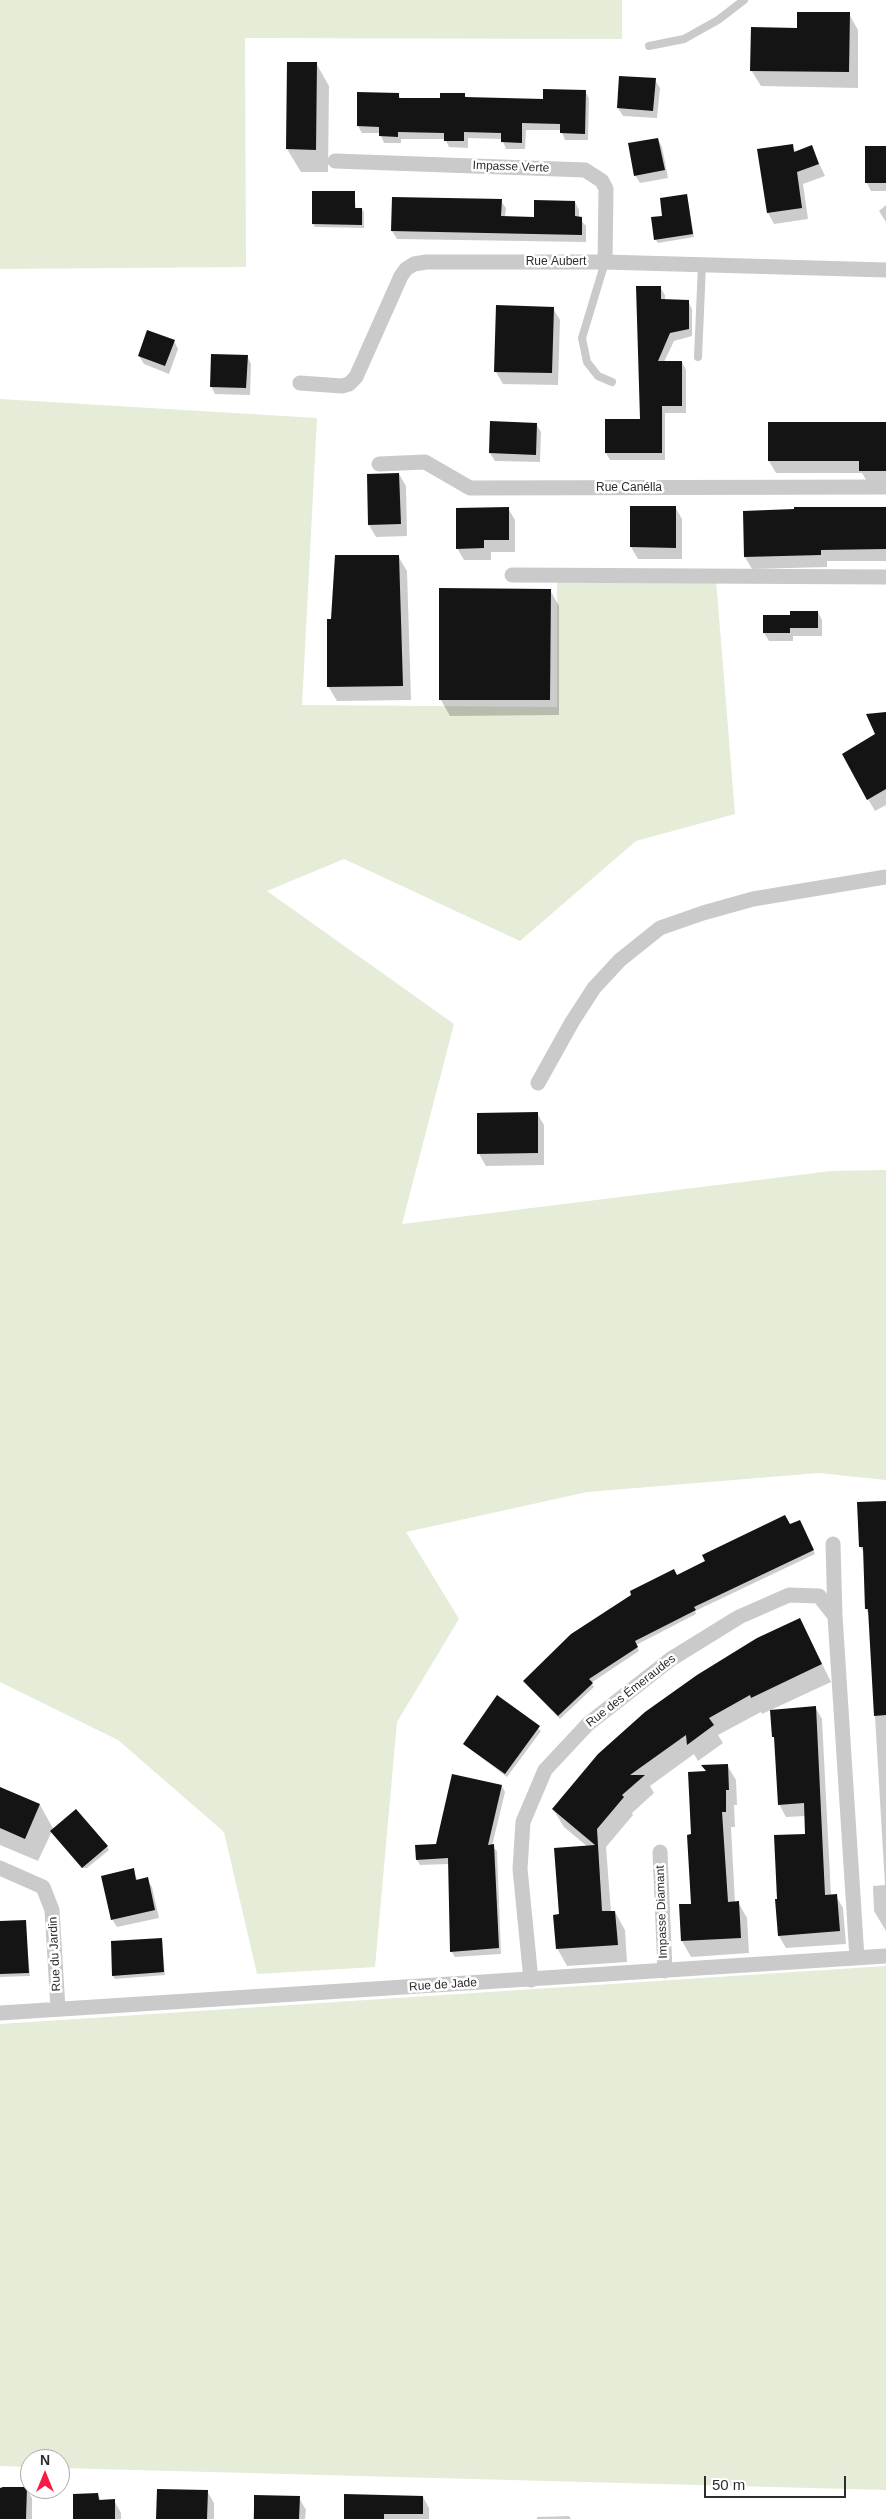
<!DOCTYPE html>
<html>
<head>
<meta charset="utf-8">
<style>
  body { margin:0 }
  #map { position:relative; width:886px; height:2519px; overflow:hidden; background:#fff; font-family:Helvetica,sans-serif }
  canvas { display:block }
  .north { position:absolute; left:20px; top:2449px; width:50px; height:50px; box-sizing:border-box; background:#fff; border:1px solid #ababab; border-radius:50%; rotate:0deg; font-size:14px; font-weight:700; line-height:20px; text-align:center; color:#2d2d2d }
  .north::after { content:''; display:block; margin:auto; width:18px; height:22px; background:#f71c46; clip-path:polygon(50% 0,100% 100%,50% 72%,0 100%) }
  .scale { position:absolute; left:704px; top:2476px; width:142px; height:22px; box-sizing:border-box; border:2px solid #2d2d2d; border-top:0; padding-left:6px; font-size:15px; line-height:18px; white-space:nowrap; color:#2d2d2d; -webkit-text-stroke:4px #fff; paint-order:stroke }
</style>
</head>
<body>
<div id="map">
<canvas width="886" height="2519"></canvas>
<div class="north">N</div>
<div class="scale">50 m</div>
</div>
<script>
const context = document.querySelector('canvas').getContext('2d');
context.lineJoin = 'round';
function fill(path, color) {
  context.fillStyle = color;
  context.fill(path, 'evenodd');
}
function toPath(rows) {
  const path = new Path2D();
  for (const r of rows) {
    path.moveTo(r[0], r[1]);
    for (let i = 2; i < r.length; i += 2) path.lineTo(r[i], r[i + 1]);
  }
  return path;
}
function strokePath(path, color, width, dash) {
  context.strokeStyle = color;
  context.lineWidth = width;
  context.lineCap = dash ? 'butt' : 'round';
  context.setLineDash(dash || []);
  context.stroke(path);
}
function write(font, color, halo, rows, align = 'center') {
  context.font = font + ' Helvetica,sans-serif';
  context.lineWidth = 5;
  context.setLineDash([]);
  context.textBaseline = 'middle';
  context.strokeStyle = halo;
  context.fillStyle = color;
  for (const [text, x, y, turn = 0] of rows) {
    context.save();
    context.translate(x, y);
    context.rotate((+turn || 0) * Math.PI / 180);
    context.textAlign = isNaN(turn) ? turn : align;
    if (halo) context.strokeText(text, 0, 0);
    context.fillText(text, 0, 0);
    context.restore();
  }
}
fill(toPath([
  [0,0,622,0,622,39,245,38,246,267,0,269],
  [0,399,317,418,302,705,557,707,557,575,716,580,735,814,636,841,520,941,344,859,267,891,454,1024,402,1224,831,1171,886,1170,886,1480,819,1473,587,1492,406,1532,459,1619,397,1722,375,1967,257,1974,224,1832,118,1740,0,1682],
  [886,1966,886,2490,60,2468,60,2459,30,2459,30,2467,0,2466,0,2024]
]), '#e5ecd8');
fill(toPath([
  [849,14,858,30,858,88,761,86,751,70,798,29],
  [316,63,329,86,328,172,301,172,287,149],
  [655,80,660,88,657,118,623,116,618,108],
  [585,91,589,98,588,140,565,140,561,130,526,130,525,149,506,149,502,139,468,138,468,148,449,147,445,139,401,139,401,143,384,143,380,133,362,133,358,126,398,94,401,99,441,99,464,94,467,99,544,100],
  [658,139,662,147,668,178,640,183,635,175],
  [792,146,796,152,811,146,825,176,803,184,808,219,774,224,768,213],
  [886,148,886,191,871,191,867,183],
  [354,192,356,209,362,209,364,212,364,228,315,227,313,224],
  [687,195,694,237,658,243,656,240,664,217],
  [501,201,506,208,505,217,535,219,575,202,579,210,579,218,586,226,586,242,397,239,392,231],
  [886,205,886,222,879,211],
  [660,287,665,295,665,300,688,301,692,309,692,336,674,341,664,362,682,362,686,370,686,413,665,413,665,460,610,460,606,453,642,421],
  [553,308,560,320,558,385,503,384,496,372],
  [174,341,178,349,169,374,144,364,139,356],
  [247,356,251,364,250,395,215,394,211,386],
  [536,424,541,432,540,462,495,461,490,453],
  [886,424,886,483,868,483,862,473,776,473,769,461],
  [399,474,406,486,407,536,376,537,369,525],
  [631,507,675,507,682,519,682,559,638,559,631,547],
  [508,508,515,520,515,552,491,552,491,560,464,560,457,548],
  [886,508,886,561,827,561,827,567,752,569,745,557],
  [398,556,407,571,411,700,337,701,328,686,332,620],
  [441,590,550,590,559,606,559,715,450,716,441,700],
  [818,612,822,620,822,636,793,636,793,641,769,641,764,633,791,617],
  [886,713,886,805,875,811,868,799,877,735],
  [537,1113,544,1125,544,1165,486,1166,479,1154],
  [886,1502,886,1931,874,1911,873,1886,885,1885,869,1615,866,1609,864,1553,860,1546],
  [801,1525,815,1554,695,1611,696,1614,636,1645,639,1651,591,1683,594,1687,560,1719,527,1685,677,1576],
  [800,1619,831,1682,762,1714,761,1712,718,1735,723,1743,698,1761,694,1754,650,1786,654,1793,632,1813,633,1815,606,1847,611,1912,615,1912,625,1930,627,1962,567,1966,557,1948,560,1916,588,1847,564,1827,553,1809],
  [497,1697,541,1731,507,1777,465,1745],
  [815,1707,822,1719,831,1896,836,1896,843,1908,846,1944,786,1948,779,1936,779,1900,807,1835,806,1816,786,1817,779,1804,776,1740,773,1736],
  [727,1765,736,1780,737,1805,734,1805,735,1827,731,1827,735,1903,738,1902,747,1918,749,1953,691,1957,682,1941,680,1906,693,1905,693,1836,707,1772],
  [502,1786,505,1792,492,1846,497,1851,501,1954,455,1957,451,1951,449,1864,420,1865,417,1860,437,1845],
  [0,1788,40,1805,54,1830,107,1847,109,1850,87,1868,82,1868,52,1831,38,1861,0,1845],
  [133,1870,138,1881,147,1879,152,1887,159,1918,117,1927,112,1919],
  [25,1921,30,1976,0,1977,0,1922],
  [162,1939,165,1975,115,1979,113,1976],
  [0,2488,26,2488,32,2498,32,2519,0,2519],
  [207,2491,214,2503,214,2519,158,2519],
  [98,2494,101,2501,114,2500,121,2513,121,2519,74,2519],
  [345,2495,423,2497,429,2508,429,2519,345,2519],
  [255,2496,299,2498,306,2510,305,2519,253,2519],
  [569,2516,571,2519,537,2519,537,2517]
]), '#0003');
fill(toPath([
  [797,12,850,12,849,72,750,71,751,27,797,28],
  [287,62,317,62,316,150,286,149],
  [619,76,656,78,653,111,617,108],
  [543,89,586,90,585,134,560,133,560,124,522,123,522,143,501,142,501,133,464,132,464,141,444,141,444,133,398,132,398,137,379,136,379,127,357,126,357,92,399,93,399,98,440,98,440,93,465,93,465,97,543,99],
  [658,138,665,170,634,176,628,143],
  [793,144,794,152,812,145,819,164,797,172,802,208,767,213,757,149],
  [865,146,886,146,886,183,865,183],
  [312,191,355,191,355,208,362,208,362,225,312,224],
  [687,194,693,234,654,240,651,217,662,216,660,198],
  [392,197,502,199,501,216,534,217,534,200,575,201,575,216,582,217,582,235,391,231],
  [636,286,661,286,661,299,689,300,689,329,670,333,658,361,682,361,682,406,662,406,662,453,605,453,605,419,640,419],
  [496,305,554,307,552,373,494,372],
  [147,330,175,340,165,366,138,356],
  [211,354,248,355,246,388,210,387],
  [490,421,537,423,536,455,489,453],
  [768,422,886,422,886,471,859,471,859,461,768,461],
  [399,473,401,524,368,525,367,474],
  [630,506,676,506,676,548,630,547],
  [509,507,509,540,484,540,484,548,456,549,456,508],
  [794,507,886,507,886,549,821,550,821,555,744,557,743,511,794,509],
  [335,555,399,555,403,686,327,687,327,619,331,619],
  [439,588,551,589,550,700,439,700],
  [790,611,818,611,818,628,790,628,790,633,763,633,763,615,790,615],
  [886,712,886,789,867,800,842,754,875,734,866,714],
  [538,1112,538,1153,477,1154,477,1113],
  [886,1501,886,1715,874,1716,868,1609,865,1609,863,1547,859,1547,857,1502],
  [785,1515,790,1524,800,1520,814,1550,694,1607,696,1610,635,1641,638,1647,589,1679,593,1683,558,1716,523,1681,571,1634,631,1595,630,1591,674,1569,677,1575,705,1561,702,1555],
  [800,1618,822,1664,751,1698,750,1695,709,1718,714,1725,687,1745,686,1735,630,1775,645,1775,622,1795,624,1797,597,1829,602,1911,615,1911,618,1945,556,1949,553,1915,559,1914,554,1848,595,1845,552,1809,598,1754,645,1712,697,1675,757,1638],
  [497,1695,540,1726,505,1774,463,1744],
  [816,1706,825,1895,837,1894,840,1931,778,1936,775,1899,777,1899,774,1835,805,1834,804,1803,778,1805,774,1737,772,1737,770,1710],
  [728,1764,729,1790,726,1790,726,1812,722,1812,728,1902,739,1901,741,1938,681,1941,679,1904,691,1904,687,1835,691,1834,688,1772,706,1771,701,1765],
  [452,1774,502,1785,488,1845,494,1844,499,1948,450,1952,448,1858,416,1860,415,1845,436,1844],
  [0,1787,40,1804,25,1839,0,1828],
  [76,1809,108,1846,82,1868,50,1831],
  [134,1868,136,1880,148,1877,155,1910,111,1920,101,1876],
  [26,1920,29,1973,0,1974,0,1921],
  [162,1938,164,1972,112,1976,111,1941],
  [3,2487,27,2487,26,2519,0,2519,0,2488],
  [157,2489,208,2490,207,2519,156,2519],
  [98,2493,99,2500,115,2499,115,2519,73,2519,73,2494],
  [344,2494,423,2496,423,2514,384,2514,384,2519,344,2519],
  [254,2495,300,2496,299,2519,254,2519]
]), '#141414');
strokePath(toPath([
  [649,46,684,39,718,20,744,0],
  [605,262,582,338,587,362,598,376,612,382],
  [698,357,702,265]
]), '#cacaca', 8);
strokePath(toPath([
  [335,161,585,170,602,181,606,189,605,262],
  [300,383,342,386,349,384,356,377,401,276,406,269,414,264,426,262,605,262,886,270],
  [379,464,425,462,470,488,886,487],
  [512,575,886,577],
  [538,1083,572,1022,594,988,620,960,660,928,703,913,753,899,886,877],
  [833,1544,835,1616],
  [660,1852,665,1971],
  [0,1868,43,1887,52,1910,58,2009],
  [531,1980,520,1869,523,1822,545,1770,588,1724,671,1659,739,1617,789,1595,819,1596,835,1616,857,1958],
  [0,2013,886,1956]
]), '#cacaca', 15);
write('12px', '#2d2d2d', '#fff', [
  ["Impasse Verte",511,167,2],
  ["Rue Aubert",556,262],
  ["Rue Canélla",629,488],
  ["Rue des Émeraudes",631,1691,-38],
  ["Impasse Diamant",662,1912,-92],
  ["Rue du Jardin",55,1954,-93],
  ["Rue de Jade",443,1985,-4]
]);
</script>
</body>
</html>
